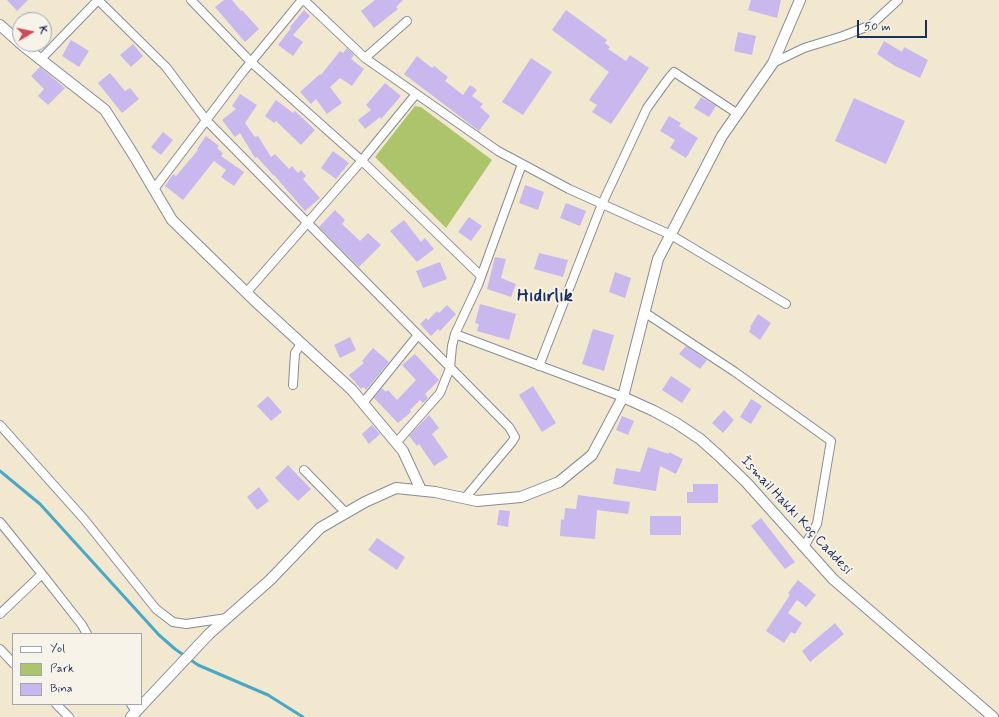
<!DOCTYPE html>
<html>
<head>
<meta charset="utf-8">
<style>
  body { margin:0 }
  #map { position:relative; width:999px; height:717px; overflow:hidden; background:#f2e8d0; font-family:Mynerve,sans-serif }
  canvas { display:block }
  .legend { position:absolute; left:12px; top:633px; width:130px; height:72px; box-sizing:border-box; background:#f7f3e8; border:1px solid #9fa5b1; margin:0; padding:5px 7px; list-style:none; font-size:12px; color:#1b2f5e }
  .legend li { display:flex; align-items:center; gap:8px; height:20px }
  .legend b { width:20px; border:1px solid #9fa5b1 }
  .north { position:absolute; left:12px; top:12px; width:40px; height:40px; box-sizing:border-box; background:#f7f3e8; border:1px solid #9fa5b1; border-radius:50%; rotate:80deg; font-size:11px; font-weight:700; line-height:16px; text-align:center; color:#1b2f5e }
  .north::after { content:''; display:block; margin:auto; width:14px; height:18px; background:#d1495b; clip-path:polygon(50% 0,100% 100%,50% 72%,0 100%) }
  .scale { position:absolute; left:857px; top:20px; width:70px; height:18px; box-sizing:border-box; border:2px solid #1b2f5e; border-top:0; padding-left:5px; font-size:12px; line-height:14px; white-space:nowrap; color:#1b2f5e; -webkit-text-stroke:3px #f7f3e8; paint-order:stroke }
</style>
</head>
<body>
<div id="map">
<canvas width="999" height="717"></canvas>
<ul class="legend">
<li><b style="height:5px;background:#fff"></b>Yol</li>
<li><b style="height:11px;background:#acc56b"></b>Park</li>
<li><b style="height:11px;background:#c9b8ee"></b>Bina</li>
</ul>
<div class="north">K</div>
<div class="scale">50 m</div>
</div>
<script>
const context = document.querySelector('canvas').getContext('2d');
context.lineJoin = 'round';
function fill(path, color) {
  context.fillStyle = color;
  context.fill(path, 'evenodd');
}
function toPath(rows) {
  const path = new Path2D();
  for (const r of rows) {
    path.moveTo(r[0], r[1]);
    for (let i = 2; i < r.length; i += 2) path.lineTo(r[i], r[i + 1]);
  }
  return path;
}
function strokePath(path, color, width, dash) {
  context.strokeStyle = color;
  context.lineWidth = width;
  context.lineCap = dash ? 'butt' : 'round';
  context.setLineDash(dash || []);
  context.stroke(path);
}
function write(font, color, halo, rows, align = 'center') {
  context.font = font + ' Mynerve,sans-serif';
  context.lineWidth = 4;
  context.setLineDash([]);
  context.textBaseline = 'middle';
  context.strokeStyle = halo;
  context.fillStyle = color;
  for (const [text, x, y, turn = 0] of rows) {
    context.save();
    context.translate(x, y);
    context.rotate((+turn || 0) * Math.PI / 180);
    context.textAlign = isNaN(turn) ? turn : align;
    if (halo) context.strokeText(text, 0, 0);
    context.fillText(text, 0, 0);
    context.restore();
  }
}
fill(toPath([
  [415,106,421,107,492,160,446,228,375,157]
]), '#acc56b');
strokePath(toPath([
  [0,471,40,504,159,635,175,649,198,665,268,695,303,717]
]), '#48a9c7', 3);
fill(toPath([
  [7,0,28,0,17,11],
  [224,0,232,0,241,11,242,10,259,29,245,42,215,7],
  [375,0,403,0,396,7,398,9,374,28,361,11],
  [751,0,781,0,777,18,748,10],
  [304,10,310,16,293,35,303,42,293,56,278,45,291,28,290,27],
  [566,10,607,40,605,43,610,47,608,49,626,61,630,55,649,68,611,124,592,112,597,105,589,100,609,72,552,30],
  [738,32,756,36,752,55,734,51],
  [71,40,89,51,79,67,62,56],
  [884,41,902,52,904,47,928,60,920,78,895,66,877,54],
  [133,44,143,56,131,67,120,55],
  [347,48,354,55,351,59,364,69,352,86,340,78,330,87,342,103,327,114,316,99,311,104,300,92,320,74,321,75,340,51,343,53],
  [417,56,432,68,434,66,448,77,445,81,463,95,470,85,477,90,472,96,483,104,480,107,490,116,479,131,404,74],
  [531,58,552,72,523,115,502,102],
  [40,67,65,88,48,105,38,96,44,89,31,76],
  [110,73,125,91,130,88,139,99,122,113,98,83],
  [385,83,401,96,381,119,380,117,365,129,358,120,371,110,366,105],
  [240,94,257,105,245,123,255,137,258,136,271,157,275,154,289,169,292,166,298,173,301,170,306,176,303,179,320,198,305,211,274,175,274,176,257,157,255,158,240,133,235,137,222,120,236,109,232,106],
  [701,97,716,106,709,117,694,108],
  [854,98,905,121,886,164,835,141],
  [276,100,293,113,295,111,315,130,301,145,276,121,274,123,265,116],
  [669,116,681,123,679,126,698,138,686,158,670,148,675,140,660,131],
  [163,132,173,140,161,155,151,147],
  [206,136,219,146,217,148,223,153,221,156,244,172,234,186,221,177,226,170,214,161,183,200,165,186,173,174,176,176,198,150,197,149],
  [333,151,349,163,336,179,321,168],
  [525,185,544,192,538,210,519,203],
  [566,203,586,211,580,226,560,218],
  [335,210,345,220,342,224,360,241,368,233,381,245,359,267,319,227],
  [469,217,482,226,471,241,458,232],
  [404,220,421,242,425,238,434,249,417,262,390,231],
  [539,253,568,260,563,277,534,269],
  [495,257,506,259,501,278,516,284,511,297,487,289],
  [440,262,447,279,423,288,416,271],
  [615,272,631,278,625,298,609,292],
  [480,304,516,314,509,340,477,331,479,324,475,323],
  [447,305,456,314,440,331,438,329,431,336,420,324,426,318,428,320,437,311,439,313],
  [758,314,771,323,760,340,749,332,751,328,750,327],
  [593,329,614,335,604,371,582,364],
  [350,337,356,350,340,358,334,345],
  [686,346,707,360,700,369,679,354],
  [373,348,389,362,366,390,364,387,361,389,349,375,364,363,362,361],
  [415,354,439,380,425,394,428,398,423,403,420,400,410,410,411,412,398,423,374,398,382,388,386,392,388,390,397,400,416,380,402,365],
  [671,376,691,389,682,403,662,390],
  [533,386,556,423,542,432,519,395],
  [268,396,282,412,271,421,257,406],
  [751,399,762,406,751,424,740,417],
  [724,410,734,420,723,433,712,423],
  [429,415,439,428,432,434,448,457,434,466,419,444,417,446,409,436],
  [622,416,634,421,628,435,616,430],
  [372,425,380,434,369,444,362,434],
  [648,447,669,454,669,452,683,459,676,474,660,466,656,491,613,484,616,468,640,472],
  [288,465,311,489,298,501,275,478],
  [693,484,718,484,718,503,687,503,687,492,693,492],
  [259,487,269,501,257,510,247,497],
  [578,495,630,502,628,514,597,510,595,539,560,536,561,519,564,520,565,508,576,509],
  [499,510,510,511,508,527,497,525],
  [650,516,681,516,681,535,650,535],
  [761,518,795,562,785,569,751,526],
  [377,538,405,557,397,570,368,550],
  [798,580,816,595,806,607,797,600,788,613,802,623,795,634,791,632,784,643,766,631,790,595,788,593],
  [835,623,844,634,810,662,802,651]
]), '#c9b8ee');
const minor = toPath([
  [98,0,166,67,206,120,509,427,515,437,512,442,465,498],
  [191,0,251,62,362,161,481,276],
  [304,0,365,58,498,151,569,189,671,235,786,304],
  [365,58,407,21],
  [40,60,98,0],
  [773,63,804,48,843,36,871,25,898,0],
  [154,189,242,73,302,0],
  [246,293,358,165,416,94],
  [644,312,735,372,831,441,817,524,804,547],
  [455,334,623,397],
  [539,366,602,204,647,108,668,79,674,72,738,114],
  [293,385,295,353,301,344],
  [363,403,418,335],
  [0,425,84,519,156,609,173,622,186,624,227,618],
  [396,443,440,393,450,368,452,346,455,334,478,285,522,164],
  [304,470,346,513],
  [0,522,42,574,82,625,87,634],
  [0,614,42,574],
  [0,649,13,663],
  [56,704,69,717],
  [131,704,136,712]
]);
const tertiary = toPath([
  [0,25,20,43],
  [21,44,105,110,133,154,172,220,254,300,352,390,403,451,421,490],
  [623,397,654,411,676,423,700,439,718,455,746,482,833,579,993,717],
  [131,717,209,634,270,580,320,528,365,502,396,488,435,492,477,501,521,497,559,482,592,455,623,397,658,259,722,136,773,63,800,0]
]);
strokePath(minor, '#868c97', 10);
strokePath(tertiary, '#868c97', 12);
strokePath(minor, '#fff', 8);
strokePath(tertiary, '#fff', 10);
write('14px', '#1b2f5e', '#f7f3e8', [
  ["İsmail Hakkı Koç Caddesi",796,516,47]
]);
write('bold 18px', '#1b2f5e', '#f7f3e8', [
  ["Hıdırlık",545,297]
]);
</script>
</body>
</html>
